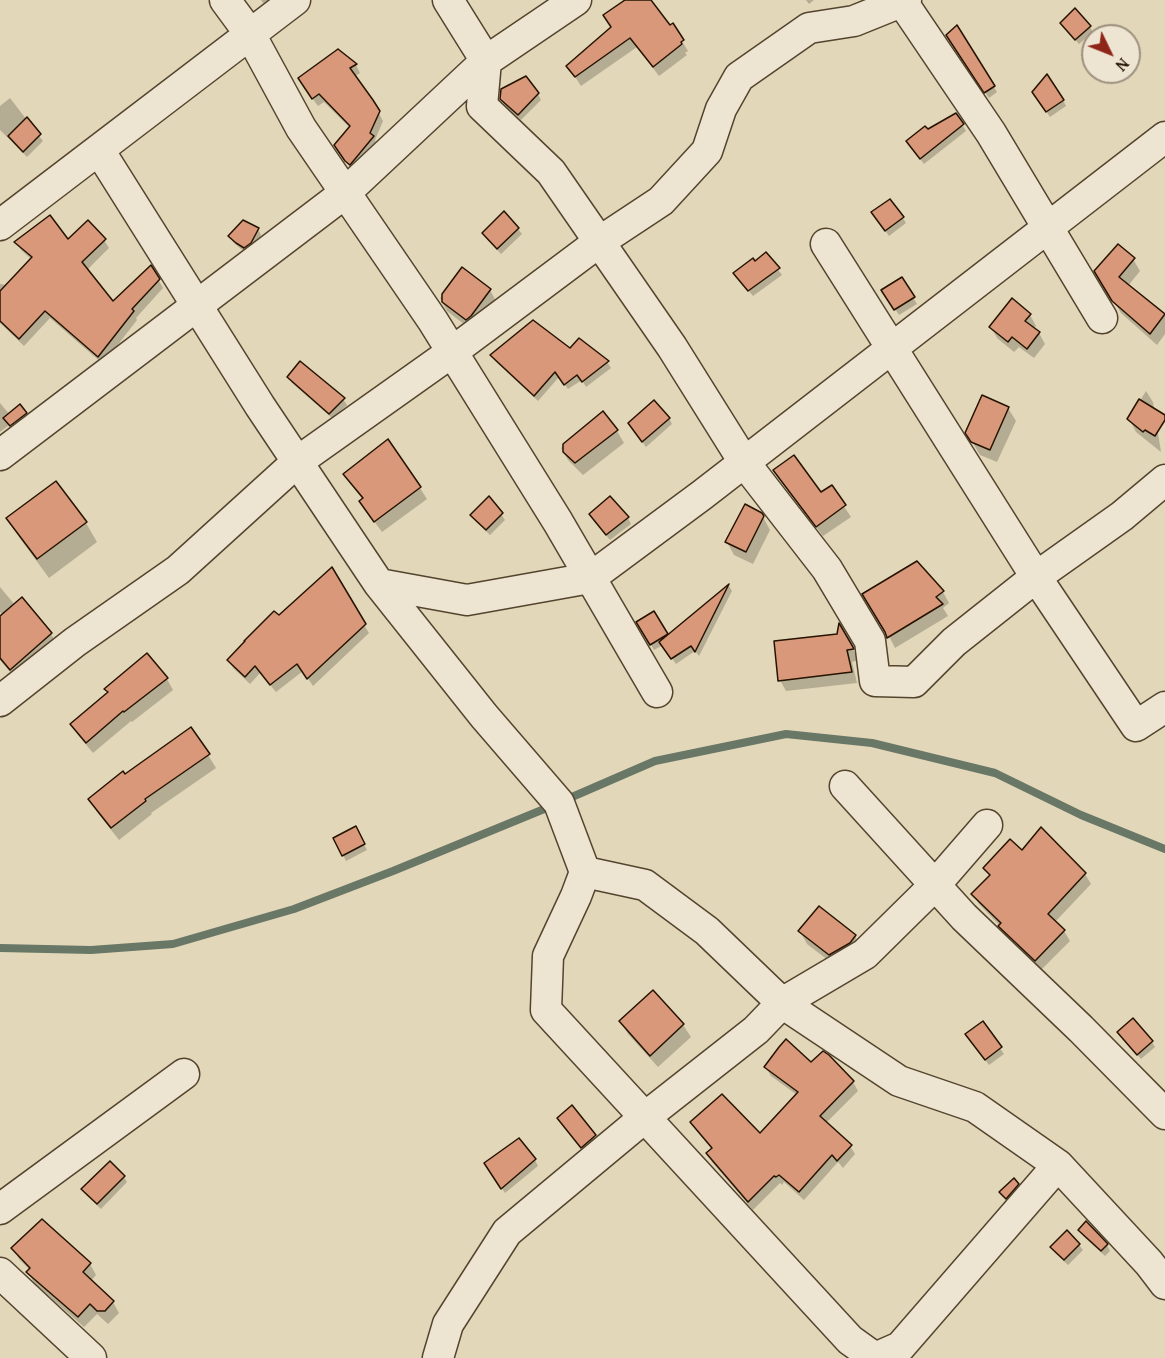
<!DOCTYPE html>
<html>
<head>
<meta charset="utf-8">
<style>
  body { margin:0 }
  #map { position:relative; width:1165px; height:1358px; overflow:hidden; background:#e3d7b9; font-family:"Gentium Book Plus",serif }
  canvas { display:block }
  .north { position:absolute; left:1081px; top:24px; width:60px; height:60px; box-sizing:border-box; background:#ede5d2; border:2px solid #9d917e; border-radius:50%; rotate:133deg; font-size:16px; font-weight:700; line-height:24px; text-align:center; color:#251300 }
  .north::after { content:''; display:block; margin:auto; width:21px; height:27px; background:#8f2418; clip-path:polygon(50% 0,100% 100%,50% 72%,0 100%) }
</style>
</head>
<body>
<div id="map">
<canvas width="1165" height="1358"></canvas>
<div class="north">N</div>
</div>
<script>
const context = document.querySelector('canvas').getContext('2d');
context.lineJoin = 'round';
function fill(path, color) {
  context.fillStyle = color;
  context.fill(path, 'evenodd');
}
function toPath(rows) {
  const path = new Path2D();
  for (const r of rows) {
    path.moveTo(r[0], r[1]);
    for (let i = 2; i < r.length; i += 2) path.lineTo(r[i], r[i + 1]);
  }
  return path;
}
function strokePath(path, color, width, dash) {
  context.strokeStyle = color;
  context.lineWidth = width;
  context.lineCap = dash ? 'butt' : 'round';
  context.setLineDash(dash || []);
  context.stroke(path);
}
fill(toPath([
  [261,0,278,0,267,8],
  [628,0,650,0,669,28,672,25,688,51,685,53,687,55,659,76,637,47,581,86,568,66,612,28],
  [806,0,814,0,809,4],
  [957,27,997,92,989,98,951,42],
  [1090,27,1093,32,1079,44,1065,29],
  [338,51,356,65,360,73,354,77,372,101,383,121,375,140,377,145,351,169,340,154,350,128,324,102,318,106,304,87],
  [538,94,541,100,521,120,505,105,501,98],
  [10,98,43,141,27,157,0,130,0,106],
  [1037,98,1063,100,1066,106,1050,117],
  [956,115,966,131,924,164,911,147,927,131],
  [903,218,906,223,889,236,877,219],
  [258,229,261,235,254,249,248,253,241,249,233,242,230,236],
  [518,229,522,234,501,254,487,239,484,233],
  [104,240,109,248,87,270,113,303,151,267,163,288,136,318,137,320,103,364,50,318,24,346,0,323,0,284,7,285,32,260,21,250,16,242],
  [766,254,782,275,753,296,739,279],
  [1133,259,1140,271,1128,286,1165,316,1165,334,1157,345,1121,313,1096,272],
  [462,269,490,290,497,303,474,332,447,311,440,298],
  [901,279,917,304,899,315,883,290],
  [1030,315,1036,326,1033,329,1039,333,1045,344,1034,358,1019,347,1014,352,997,338,991,327],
  [571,350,607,362,611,368,586,387,582,380,568,389,559,377,538,401,495,361,492,355],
  [289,377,343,399,347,405,333,419,292,383],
  [1146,391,1153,402,1161,452,1136,432,1129,419],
  [983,397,1008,408,1016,421,997,462,980,455,967,433],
  [0,403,10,415,26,413,32,424,0,436,17,423,17,419,0,432],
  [669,418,672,424,646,447,633,429],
  [617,431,624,443,583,475,568,460,561,448,567,442],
  [775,470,820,494,831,487,851,517,823,536,781,481],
  [345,474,420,488,427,499,382,532,368,513,363,500,352,486],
  [56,483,86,523,97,542,49,578,19,537,8,518],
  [610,498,628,518,631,524,610,540,594,520],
  [501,514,505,520,490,535,475,521,472,515],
  [763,517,770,530,753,564,734,555,727,542],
  [331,570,369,633,313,686,303,671,276,692,260,673,250,684,233,668,229,660],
  [729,586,732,591,699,656,695,651,676,664,663,645,654,650,638,622,654,613,668,636],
  [0,587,15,605,22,599,51,634,58,646,17,680,0,660,0,618,7,620,0,612],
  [943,592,949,603,943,608,948,616,895,648,887,632],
  [840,627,859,660,852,662,857,683,786,691,780,680,838,635],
  [167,679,173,690,132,722,131,721,93,753,78,735,72,724,109,693],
  [208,755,216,768,151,813,152,814,119,840,97,812,90,799,124,776],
  [355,828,367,850,346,861,335,839],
  [1041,830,1085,874,1091,884,1055,922,1064,931,1070,941,1041,970,1006,936,1000,926,979,904,973,894,990,877,985,868,1022,852],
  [800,931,855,936,862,949,837,967,807,944],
  [621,1022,683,1025,691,1037,658,1067,628,1034],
  [982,1023,1004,1054,989,1065,970,1040],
  [1123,1038,1152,1042,1155,1047,1141,1059],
  [828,1056,853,1082,858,1091,826,1123,850,1146,855,1154,843,1168,838,1162,804,1200,784,1182,782,1185,780,1183,753,1210,712,1162,707,1154,712,1149,697,1131,692,1122,760,1135,797,1095,771,1076,766,1068,811,1064],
  [572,1107,598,1142,586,1153,562,1124],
  [535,1160,538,1166,505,1193,489,1169],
  [124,1177,127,1182,101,1209,86,1195,83,1189],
  [1018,1184,1021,1190,1010,1204,1001,1193],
  [1080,1230,1107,1245,1110,1251,1105,1256,1083,1236],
  [1079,1245,1083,1250,1068,1265,1055,1253,1052,1247],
  [13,1248,90,1264,96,1275,91,1281,113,1302,119,1313,108,1324,97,1314,84,1327,34,1283,28,1272,30,1270,19,1259]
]), '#0003');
strokePath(toPath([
  [565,800,655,761,786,734,872,743,995,773,1081,815,1165,849],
  [0,948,91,950,173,944,294,909,393,871,554,805]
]), '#697767', 8);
const building = toPath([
  [625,0,651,0,670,25,673,23,684,40,681,42,682,44,653,67,630,38,575,77,566,66,611,27,603,15,625,0],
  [1075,8,1091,26,1075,40,1060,23,1075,8],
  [957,25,995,86,984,93,946,35,957,25],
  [338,49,357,64,350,68,373,100,380,111,370,133,374,136,350,165,345,161,334,145,350,126,319,94,312,99,298,78,338,49],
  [1047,74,1064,100,1046,112,1032,92,1047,74],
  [526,76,539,93,518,115,500,99,501,89,526,76],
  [956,113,964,124,920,159,906,141,925,126,928,129,956,113],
  [27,117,41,134,23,152,8,136,27,117],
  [890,199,904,217,885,231,871,212,890,199],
  [504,211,519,228,497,249,482,233,504,211],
  [50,215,68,239,88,220,106,239,82,262,113,301,151,265,160,279,132,309,134,311,98,357,45,311,19,339,0,321,0,291,32,257,14,242,50,215],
  [243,220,259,228,251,243,244,248,236,243,228,236,243,220],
  [1118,244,1135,258,1119,277,1165,314,1150,334,1112,301,1094,271,1118,244],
  [766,252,780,268,748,291,733,273,753,258,755,261,766,252],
  [462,267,491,289,471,316,466,320,442,302,442,294,462,267],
  [902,277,915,297,894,310,881,290,902,277],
  [1012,298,1031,314,1025,321,1040,332,1027,349,1012,337,1008,342,989,327,1012,298],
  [533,320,570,348,579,338,609,361,582,382,577,375,564,385,555,372,534,396,490,355,533,320],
  [300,361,345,398,329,414,287,377,300,361],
  [982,395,1009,407,990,450,971,442,965,433,982,395],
  [1139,399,1165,415,1165,420,1155,436,1145,430,1143,432,1127,419,1139,399],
  [654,400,670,418,642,442,628,423,654,400],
  [20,404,27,413,10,426,3,418,20,404],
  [603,411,618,430,575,463,563,452,563,444,603,411],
  [388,439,421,487,374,522,359,501,363,498,343,474,388,439],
  [794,455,821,492,832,485,846,505,816,527,773,470,794,455],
  [56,481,87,522,37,559,6,518,56,481],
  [489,496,503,513,486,530,470,515,489,496],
  [610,496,629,517,606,535,589,514,610,496],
  [745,504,762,513,764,516,746,552,725,542,745,504],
  [917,561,944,591,936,597,943,604,887,638,885,632,862,594,917,561],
  [332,567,366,624,307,679,297,664,270,685,255,666,245,677,227,660,245,641,244,641,274,611,279,615,332,567],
  [729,584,695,652,691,646,671,659,659,642,729,584],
  [22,597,52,633,10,670,0,658,0,616,22,597],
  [654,611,668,634,650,645,636,622,654,611],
  [839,623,853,647,854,649,847,650,852,672,778,681,774,641,837,634,839,623],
  [147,653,168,678,124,712,123,711,86,743,70,724,108,692,104,689,147,653],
  [191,727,210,754,145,799,146,801,111,828,88,799,123,771,125,774,191,727],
  [356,826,365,844,342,856,333,838,356,826],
  [1041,827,1086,873,1048,914,1065,930,1035,961,998,926,1001,923,971,894,990,875,983,868,1010,839,1022,850,1041,827],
  [819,906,856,935,850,943,829,955,798,931,819,906],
  [653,990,684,1024,650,1056,619,1021,653,990],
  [1133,1018,1153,1041,1137,1055,1117,1032,1133,1018],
  [983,1021,1002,1047,985,1060,965,1034,983,1021],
  [786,1039,811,1062,823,1051,829,1055,854,1081,820,1116,852,1145,837,1161,832,1155,799,1192,779,1175,776,1177,774,1176,748,1202,706,1153,712,1148,690,1122,722,1094,760,1133,798,1092,764,1067,779,1047,786,1039],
  [572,1105,596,1135,581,1148,557,1118,572,1105],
  [519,1138,536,1159,501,1189,484,1163,519,1138],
  [110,1161,125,1176,97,1204,81,1189,110,1161],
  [1014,1178,1019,1184,1006,1199,999,1192,1014,1178],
  [42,1219,91,1263,83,1272,114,1301,105,1311,97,1311,90,1304,78,1317,26,1272,30,1268,11,1248,42,1219],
  [1086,1221,1108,1244,1101,1251,1078,1230,1086,1221],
  [1067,1230,1080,1244,1064,1260,1050,1247,1067,1230]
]);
fill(building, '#d89879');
strokePath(building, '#251300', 1.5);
const street = toPath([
  [225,0,250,34,301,128,433,321,558,522,657,692],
  [448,0,486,61,482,106,551,172,672,347,744,462,827,569,870,641,875,681,914,682,954,642,1036,577,1122,516,1165,480],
  [901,0,991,133,1102,318],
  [99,150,260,406,379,584,484,716,559,803,585,872,576,896,548,956,546,1010,850,1340,875,1358],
  [0,225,295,0],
  [826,244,1036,577,1136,726,1165,707],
  [0,455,345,193,486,61,576,0],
  [379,584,467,600,590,578,702,495,1165,137],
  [0,701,75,642,178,570,297,462,452,352,599,242,661,201,707,151,721,109,739,77,809,28,854,21,906,0],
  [845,786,964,917,1081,1029,1165,1114],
  [585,872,645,885,707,931,782,1003,899,1081,975,1107,1058,1165,1149,1263,1165,1284],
  [0,1209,184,1074],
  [0,1273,91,1358],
  [438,1358,448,1324,507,1232,644,1118,756,1030,782,1003,865,954,935,885,987,825],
  [875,1358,900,1347,1058,1165]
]);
strokePath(street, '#54442e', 33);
strokePath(street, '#ede5d2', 30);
</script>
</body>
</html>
